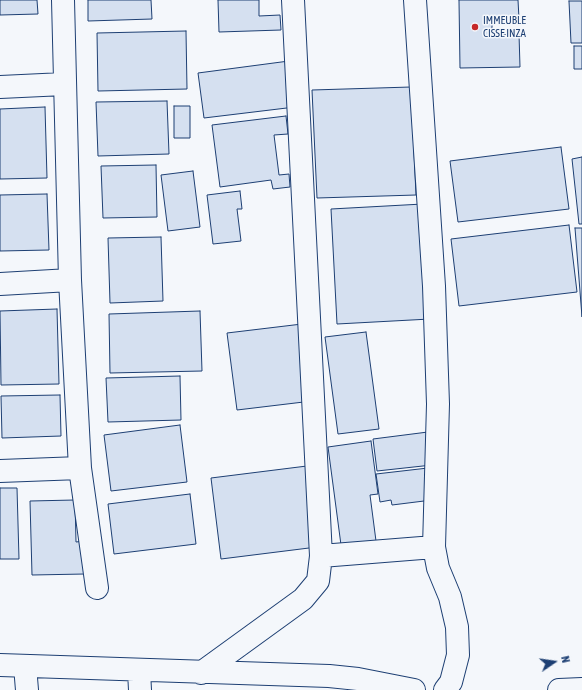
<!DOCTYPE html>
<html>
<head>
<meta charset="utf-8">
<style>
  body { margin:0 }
  #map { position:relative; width:582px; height:690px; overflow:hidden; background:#f4f7fb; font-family:"Asap Condensed",sans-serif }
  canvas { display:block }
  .north { position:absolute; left:534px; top:642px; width:40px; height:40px; -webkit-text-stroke:3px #f4f7fb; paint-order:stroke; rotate:77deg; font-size:11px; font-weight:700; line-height:16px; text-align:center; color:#1d3f73 }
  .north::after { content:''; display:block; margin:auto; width:14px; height:18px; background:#1d3f73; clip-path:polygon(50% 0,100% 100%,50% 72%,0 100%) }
</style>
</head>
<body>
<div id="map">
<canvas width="582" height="690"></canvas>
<div class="north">N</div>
</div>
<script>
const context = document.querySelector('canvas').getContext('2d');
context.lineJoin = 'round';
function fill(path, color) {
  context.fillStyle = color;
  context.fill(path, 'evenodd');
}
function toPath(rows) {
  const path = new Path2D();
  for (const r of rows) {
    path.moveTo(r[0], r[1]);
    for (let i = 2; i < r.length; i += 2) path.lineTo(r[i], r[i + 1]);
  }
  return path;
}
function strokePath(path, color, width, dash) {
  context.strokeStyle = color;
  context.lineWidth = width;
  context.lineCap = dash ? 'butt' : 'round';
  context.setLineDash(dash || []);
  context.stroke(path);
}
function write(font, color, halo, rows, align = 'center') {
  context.font = font + ' "Asap Condensed",sans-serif';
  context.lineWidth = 3;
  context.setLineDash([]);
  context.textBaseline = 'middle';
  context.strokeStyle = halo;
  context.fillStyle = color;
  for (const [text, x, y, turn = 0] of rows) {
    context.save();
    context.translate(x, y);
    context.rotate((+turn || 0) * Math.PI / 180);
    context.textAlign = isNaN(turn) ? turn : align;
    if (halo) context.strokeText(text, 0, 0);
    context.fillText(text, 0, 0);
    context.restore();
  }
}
const building = toPath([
  [0,0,37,0,38,14,0,15,0,0],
  [88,0,151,0,152,19,88,21,88,0],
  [218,0,259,0,259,16,280,15,281,30,219,32,218,0],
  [459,0,518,0,519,19,492,20,492,35,519,34,520,67,460,68,459,0],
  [569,1,582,1,582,43,571,43,569,1],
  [186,31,187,89,98,91,97,33,186,31],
  [574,46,582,46,582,69,574,69,574,46],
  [289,61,295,107,204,118,198,73,289,61],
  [411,87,416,195,317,198,312,90,411,87],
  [167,101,169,154,98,156,96,102,167,101],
  [174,106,190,106,190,138,174,138,174,106],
  [45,107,47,178,0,179,0,109,45,107],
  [286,116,288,134,274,135,279,175,289,174,290,187,273,189,271,180,220,187,212,125,286,116],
  [561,147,569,209,458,222,450,161,561,147],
  [582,157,582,224,579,224,572,159,582,157],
  [156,165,157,217,103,218,101,166,156,165],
  [193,171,200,227,168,231,161,175,193,171],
  [240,191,242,209,237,209,241,241,213,244,207,195,240,191],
  [47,194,49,250,0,251,0,195,47,194],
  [423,204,430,319,337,324,331,209,423,204],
  [569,225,577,292,459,306,451,239,569,225],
  [575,228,582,228,582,317,575,228],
  [161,237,163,301,110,303,108,238,161,237],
  [57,309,59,384,1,385,0,311,57,309],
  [200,311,202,371,110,373,109,314,200,311],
  [302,324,312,401,237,410,227,333,302,324],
  [366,332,379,429,338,434,325,337,366,332],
  [180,376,181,420,108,422,106,378,180,376],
  [60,395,61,436,2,438,1,396,60,395],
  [180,425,187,482,111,491,104,435,180,425],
  [428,432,432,465,377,471,373,439,428,432],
  [371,441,378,494,370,495,376,541,341,545,328,447,371,441],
  [307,466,317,547,221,559,211,478,307,466],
  [428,468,432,500,392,505,391,500,380,502,376,474,428,468],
  [0,488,17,488,19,559,0,559,0,488],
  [190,494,196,544,114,554,108,504,190,494],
  [75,500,76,542,84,541,85,574,32,575,30,501,75,500]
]);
fill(building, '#d5e0f0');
strokePath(building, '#1d3f73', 1);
const street = toPath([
  [63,0,70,280,80,468,97,588],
  [415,0,434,286,438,404,434,547,438,568,450,597,457,627,458,655,451,682,445,690],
  [0,87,64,84],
  [0,284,70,280],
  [0,471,80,468],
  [321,556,434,547],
  [0,665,329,676,358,679,414,690],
  [25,666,27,690],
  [139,671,140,690],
  [201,673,303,599,318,581,321,556,293,0],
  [559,690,582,689]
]);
strokePath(street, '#1d3f73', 24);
strokePath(street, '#f4f7fb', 22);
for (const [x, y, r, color] of [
  [475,27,4,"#c62828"]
]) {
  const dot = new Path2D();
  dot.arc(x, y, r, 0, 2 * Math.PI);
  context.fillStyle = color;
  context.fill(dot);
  strokePath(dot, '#f4f7fb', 1.5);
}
write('11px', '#1d3f73', '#f4f7fb', [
  ["IMMEUBLE",483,21],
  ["CISSE INZA",483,34]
], 'left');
</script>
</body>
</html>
